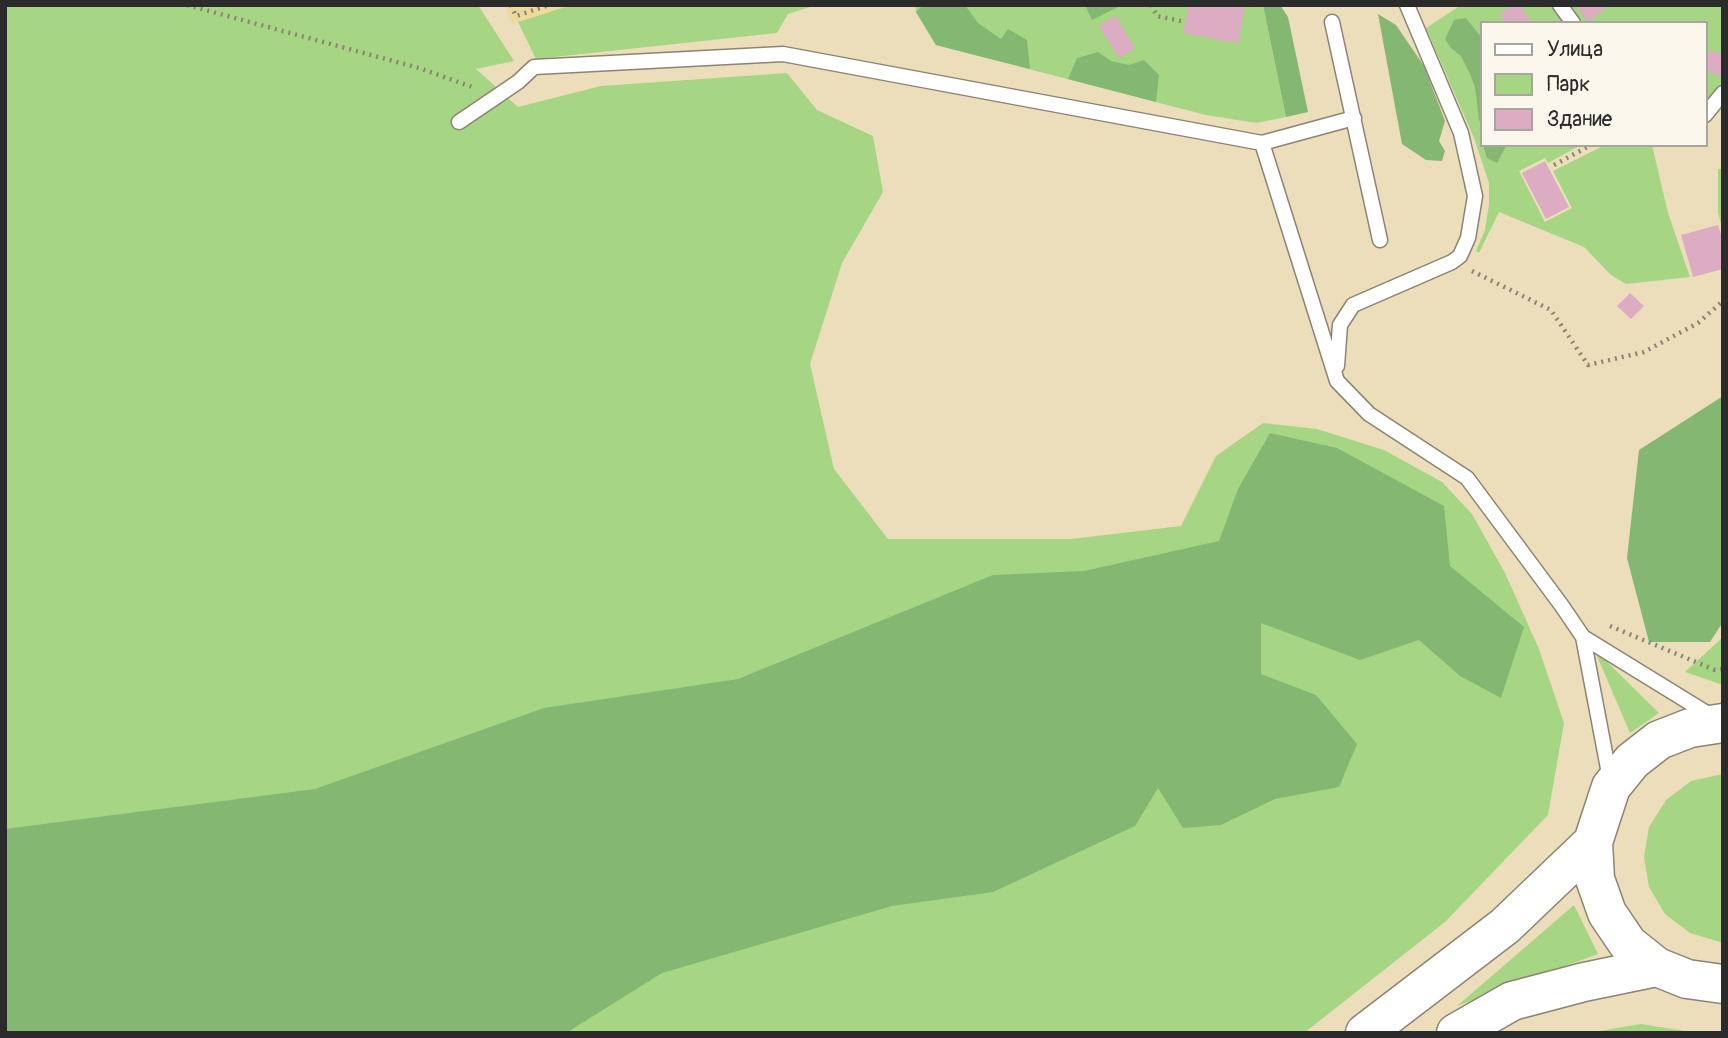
<!DOCTYPE html>
<html>
<head>
<meta charset="utf-8">
<style>
  body { margin:0 }
  #map { position:relative; width:1728px; height:1038px; overflow:hidden; background:#ecdebb; font-family:Pangolin,sans-serif }
  canvas { display:block }
  .frame { position:absolute; inset:0; border:7px solid #2b2b2b; pointer-events:none }
  .legend { position:absolute; left:1480px; top:21px; width:228px; height:126px; box-sizing:border-box; background:#fbf7ec; border:2px solid #a8a59f; margin:0; padding:9px 12px; list-style:none; font-size:21px; color:#2b2b2b }
  .legend li { display:flex; align-items:center; gap:14px; height:35px }
  .legend b { width:35px; border:2px solid #a8a59f }
</style>
</head>
<body>
<div id="map">
<canvas width="1728" height="1038"></canvas>
<div class="frame"></div>
<ul class="legend">
<li><b style="height:9px;background:#fff"></b>Улица</li>
<li><b style="height:19px;background:#a6d683"></b>Парк</li>
<li><b style="height:19px;background:#dbacc2"></b>Здание</li>
</ul>
</div>
<script>
const context = document.querySelector('canvas').getContext('2d');
context.lineJoin = 'round';
function fill(path, color) {
  context.fillStyle = color;
  context.fill(path, 'evenodd');
}
function toPath(rows) {
  const path = new Path2D();
  for (const r of rows) {
    path.moveTo(r[0], r[1]);
    for (let i = 2; i < r.length; i += 2) path.lineTo(r[i], r[i + 1]);
  }
  return path;
}
function strokePath(path, color, width, dash) {
  context.strokeStyle = color;
  context.lineWidth = width;
  context.lineCap = dash ? 'butt' : 'round';
  context.setLineDash(dash || []);
  context.stroke(path);
}
fill(toPath([
  [5,5,478,5,514,61,476,69,518,107,601,86,787,73,817,110,873,136,883,192,842,263,810,364,834,469,888,539,1071,539,1181,526,1216,456,1263,423,1317,429,1384,450,1442,482,1472,514,1505,573,1539,649,1564,723,1548,815,1445,922,1304,1033,5,1033],
  [564,5,816,5,788,14,777,33,536,59,517,20],
  [915,5,1263,5,1286,117,1256,123,1206,115,936,45,916,12],
  [1461,5,1551,5,1564,23,1481,23,1481,145,1581,145,1548,163,1545,158,1519,171,1545,222,1572,208,1553,171,1605,145,1652,145,1668,213,1690,277,1626,284,1611,275,1584,247,1499,212,1479,253,1476,251,1485,230,1489,204,1489,183,1474,138,1426,28],
  [1570,5,1723,5,1723,82,1705,102,1705,23,1583,23],
  [1718,169,1723,169,1723,230,1718,213],
  [1723,637,1723,685,1685,672],
  [1594,649,1659,713,1630,733],
  [1723,774,1723,942,1720,942,1690,933,1665,914,1649,887,1644,857,1649,827,1666,800,1691,781],
  [1574,905,1598,954,1457,1006],
  [1641,1024,1698,1033,1588,1033]
]), '#a6d683');
fill(toPath([
  [923,5,965,5,978,23,1001,39,1008,29,1027,40,1030,69,936,45,916,12],
  [1085,5,1122,5,1092,20],
  [1263,5,1280,5,1288,17,1308,112,1286,117],
  [1378,14,1396,25,1424,66,1445,121,1439,141,1445,151,1442,161,1426,160,1402,144],
  [1466,18,1481,37,1481,123,1479,120,1475,87,1470,74,1461,56,1451,48,1445,39,1454,20],
  [1098,52,1111,61,1129,65,1144,60,1159,75,1156,102,1068,79,1077,58],
  [1483,145,1506,146,1497,163,1487,158],
  [1723,396,1723,622,1710,642,1649,642,1627,558,1639,450],
  [1270,433,1337,448,1444,506,1450,566,1524,627,1501,698,1460,676,1419,640,1360,660,1261,623,1261,674,1316,695,1357,744,1339,787,1275,799,1221,825,1183,828,1158,788,1135,826,993,892,892,906,662,973,566,1033,5,1033,5,829,315,789,544,708,738,679,993,575,1084,571,1219,541,1238,489]
]), '#84b771');
fill(toPath([
  [505,5,572,5,512,24]
]), '#eeda9e');
fill(toPath([
  [1189,5,1245,5,1238,43,1183,33],
  [1513,5,1520,5,1530,20,1526,23,1506,23,1500,14],
  [1576,5,1603,5,1605,9,1587,22],
  [1115,15,1135,48,1119,58,1099,26],
  [1710,50,1723,55,1721,77,1705,70,1705,59],
  [1545,161,1569,207,1546,219,1522,173],
  [1718,225,1723,241,1723,269,1693,277,1681,235],
  [1630,293,1644,306,1631,319,1617,306]
]), '#dbacc2');
const service = toPath([
  [1560,5,1573,23],
  [1332,22,1380,240],
  [1705,115,1723,93],
  [459,122,518,82,534,67,783,54,1262,143,1337,381,1369,414,1467,478,1562,606,1583,637,1610,779],
  [1262,143,1354,118],
  [1337,366,1340,325,1353,305,1452,262,1460,256,1468,238,1475,196,1461,133,1407,5],
  [1583,637,1713,717]
]);
const primary = toPath([
  [1723,723,1690,728,1659,740,1632,761,1611,787,1593,842,1595,879,1607,913,1628,944,1657,967,1687,979,1723,984],
  [1365,1033,1505,926,1593,842],
  [1456,1033,1512,1001,1584,982,1657,967]
]);
strokePath(service, '#8c8473', 17);
strokePath(primary, '#8c8473', 41);
strokePath(toPath([
  [187,5,419,68,475,88],
  [511,5,516,16,549,5],
  [1151,5,1157,16,1181,21],
  [1554,165,1591,145],
  [1472,271,1551,310,1588,365,1644,352,1698,323,1723,301],
  [1610,626,1715,670,1723,669]
]), '#8c8473', 4.5, [2, 5]);
strokePath(service, '#fff', 14);
strokePath(primary, '#fff', 38);
</script>
</body>
</html>
